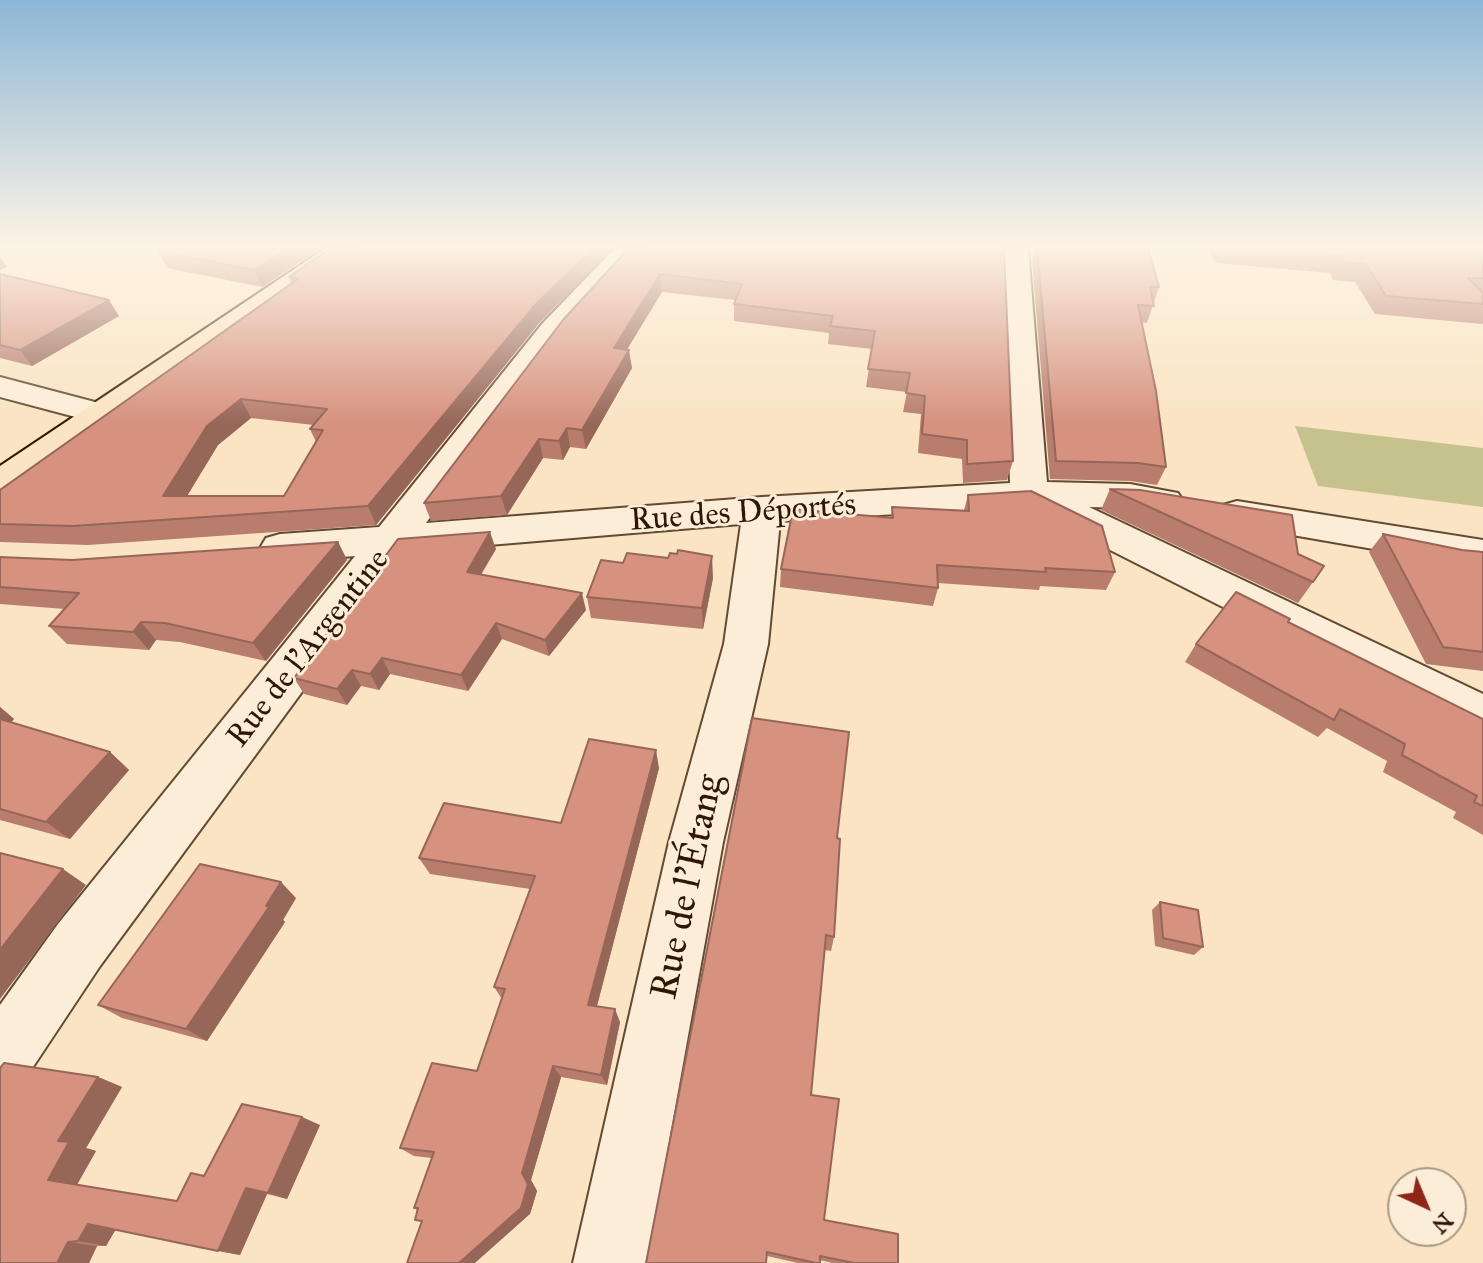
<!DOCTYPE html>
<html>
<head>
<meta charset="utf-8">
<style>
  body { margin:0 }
  #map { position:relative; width:1483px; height:1263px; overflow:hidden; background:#fae4c3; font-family:"IM FELL Great Primer",serif }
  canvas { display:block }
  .north { position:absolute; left:1387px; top:1167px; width:80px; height:80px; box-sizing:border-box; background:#fcedd8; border:2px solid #aa9882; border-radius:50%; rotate:136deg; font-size:22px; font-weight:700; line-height:32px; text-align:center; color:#2f1801 }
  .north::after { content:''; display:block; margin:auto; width:28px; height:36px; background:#8f2418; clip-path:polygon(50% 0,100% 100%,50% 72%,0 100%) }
</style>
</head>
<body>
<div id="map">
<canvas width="1483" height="1263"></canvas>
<div class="north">N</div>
</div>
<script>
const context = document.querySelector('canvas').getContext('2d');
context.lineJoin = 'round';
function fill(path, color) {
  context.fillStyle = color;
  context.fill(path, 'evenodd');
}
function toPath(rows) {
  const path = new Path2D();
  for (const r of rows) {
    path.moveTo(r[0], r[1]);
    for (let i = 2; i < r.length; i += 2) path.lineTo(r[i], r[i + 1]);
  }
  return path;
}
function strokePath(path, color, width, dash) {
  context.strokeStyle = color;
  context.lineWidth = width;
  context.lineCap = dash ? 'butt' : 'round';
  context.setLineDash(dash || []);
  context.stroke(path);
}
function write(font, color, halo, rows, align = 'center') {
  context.font = font + ' "IM FELL Great Primer",serif';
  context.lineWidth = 6;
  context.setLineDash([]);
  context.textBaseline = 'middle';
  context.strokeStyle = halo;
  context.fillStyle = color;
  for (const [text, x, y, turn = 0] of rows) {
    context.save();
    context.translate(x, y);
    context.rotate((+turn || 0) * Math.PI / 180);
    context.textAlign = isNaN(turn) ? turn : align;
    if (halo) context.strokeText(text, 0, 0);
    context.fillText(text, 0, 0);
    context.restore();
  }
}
fill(toPath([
  [1295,426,1483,448,1483,507,1318,486]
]), '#c6c28e');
const minor = toPath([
  [615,248,642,248,564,336,426,523,762,497,1010,483,1002,248,1028,248,1047,482,1130,484,1178,493,1184,502,1178,511,1165,514,1130,508,1089,507,1483,694,1483,736,1466,730,1037,513,1032,506,780,521,768,644,723,842,647,1263,573,1263,669,842,724,644,741,524,405,552,100,966,23,1082,0,1091,0,1005,58,924,355,556,280,562,266,558,260,548,266,538,280,534,379,527,542,324,615,248],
  [0,377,110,406,115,413,110,420,98,423,0,397,0,377],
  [1237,501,1483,540,1483,568,1223,523,1218,514,1223,505,1237,501]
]);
const major = toPath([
  [326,248,356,248,13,491,0,495,0,466,326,248]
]);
strokePath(minor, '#624b32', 4);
strokePath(major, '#2f1801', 4);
fill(minor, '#fcedd8');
fill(major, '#fae4c3');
fill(toPath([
  [321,248,262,287,167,268,158,251],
  [330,248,613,248,540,322,376,525,88,545,0,542,0,490,291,283,289,277],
  [251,418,314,425,310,429,316,442,284,496,187,496,218,445],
  [629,248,1004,248,1013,461,1007,480,963,483,962,459,918,453,921,414,903,412,907,392,866,387,872,349,828,344,829,333,734,321,734,304,735,300,662,292,627,349,632,368,586,449,570,447,563,460,543,458,507,515,431,521,424,503],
  [1035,248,1078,248,1098,249,1097,248,1148,248,1159,287,1147,323,1141,322,1166,467,1157,485,1130,481,1050,479,1032,260],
  [1209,248,1483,248,1483,323,1482,324,1375,314,1355,282,1333,280,1330,273,1215,263],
  [0,274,119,316,32,366,0,358],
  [1110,489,1298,554,1313,582,1298,603,1101,510],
  [968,495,1115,572,1106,590,1040,586,1039,590,938,583,938,588,933,606,780,587,781,569,891,517,892,507,964,510],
  [1383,534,1462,550,1483,552,1483,671,1426,664,1369,552],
  [338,542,347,560,266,661,180,642,156,640,149,650,67,644,49,626,65,609,0,604,0,557,72,560],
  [496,549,481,575,586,610,549,656,502,639,468,691,390,674,379,690,361,686,347,705,304,694,294,678],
  [713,578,703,629,591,618,587,597],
  [1288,622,1483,719,1483,835,1453,818,1456,812,1383,772,1387,761,1327,728,1318,737,1185,662,1196,644],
  [0,707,14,719,11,723,110,752,129,770,70,839,0,820],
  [659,768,597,1006,620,1022,607,1085,561,1077,531,1180,537,1191,530,1214,422,1222,415,1220,417,1210,414,1208,432,1158,414,1156,400,1148,477,1071,502,999,494,987,530,889,430,874,419,858,561,823],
  [837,838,834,937,831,951,825,950,811,1095,824,1220,898,1263,832,1263,820,1260,820,1263,798,1263,767,1256],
  [296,898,283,920,285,922,207,1041,122,1018,98,1005],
  [1160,902,1203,947,1194,955,1155,946,1152,910],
  [98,1077,122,1087,86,1148,96,1151,77,1185,177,1201,204,1176,320,1125,287,1199,267,1194,240,1255,115,1230,106,1246,97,1246,89,1263,0,1263]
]), '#b87d6d');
fill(toPath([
  [289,248,321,248,262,287,254,270],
  [594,248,613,248,540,322,376,525,368,506,536,304],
  [0,257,7,267,0,270],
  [660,274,662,292,617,366,614,348],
  [109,300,119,316,32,366,20,350],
  [629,350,632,368,586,449,582,430],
  [241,399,251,418,218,445,176,514,163,496,207,426],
  [567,428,570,447,563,460,559,441],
  [539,439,543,458,507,515,501,496],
  [490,532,496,549,472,589,467,572],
  [338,542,347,560,266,661,253,643],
  [712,556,713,578,703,629,702,608],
  [582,593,586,610,549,656,545,640],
  [141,622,156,640,149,650,133,632],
  [496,623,502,639,468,691,461,675],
  [382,658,390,674,379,690,370,674],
  [352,670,361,686,347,705,337,689],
  [0,707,14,719,2,732,0,731],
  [656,750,659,768,594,1017,588,1005],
  [110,752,129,770,70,839,46,822],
  [63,869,86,885,0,999,0,950],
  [281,882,296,898,283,920,285,922,207,1041,186,1029],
  [615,1009,620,1022,607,1085,601,1075],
  [553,1066,561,1077,531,1180,537,1191,530,1214,475,1263,459,1263,522,1173],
  [98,1077,122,1087,86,1148,96,1151,76,1186,48,1180,58,1141],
  [302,1117,320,1125,287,1199,268,1193],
  [246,1188,267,1194,240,1255,218,1251],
  [88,1224,116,1229,106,1246,78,1241],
  [68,1242,97,1246,89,1263,57,1263]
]), '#966659');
const building = toPath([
  [165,248,289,248,254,270,158,251,165,248],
  [330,248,594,248,536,304,368,506,73,526,0,524,0,490,298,279,289,277,330,248],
  [241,399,327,409,310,429,323,430,284,496,163,496,207,426,241,399],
  [629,248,1004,248,1013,461,967,464,967,440,922,434,925,396,906,393,910,373,868,369,875,331,830,326,833,316,734,304,742,284,660,274,614,348,629,350,582,430,567,428,559,441,539,439,501,496,424,503,563,320,629,248],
  [1037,248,1078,248,1106,250,1105,248,1148,248,1159,287,1150,287,1154,306,1138,305,1156,391,1166,467,1138,463,1056,461,1037,248],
  [1255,248,1483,248,1483,278,1468,278,1483,293,1483,304,1386,296,1366,264,1343,262,1340,255,1255,248],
  [0,274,109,300,20,350,0,345,0,274],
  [1110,489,1140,490,1292,515,1298,554,1324,566,1313,582,1110,489],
  [1031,491,1102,526,1115,572,1045,568,1046,572,937,565,938,588,781,569,793,509,893,518,892,507,969,511,968,495,1031,491],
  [490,532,467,572,582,593,545,640,496,623,461,675,382,658,370,674,352,670,337,689,294,678,398,539,490,532],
  [1383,534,1462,550,1483,552,1483,652,1443,647,1383,534],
  [338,542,253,643,165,623,141,622,133,632,49,626,79,593,0,587,0,557,72,560,338,542],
  [678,550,712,556,702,608,587,597,601,560,623,563,627,553,668,558,670,553,677,554,678,550],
  [1236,592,1290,619,1288,622,1483,719,1483,806,1474,802,1477,796,1402,755,1405,744,1340,709,1334,720,1196,644,1236,592],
  [752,718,849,732,837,838,840,839,834,937,826,935,811,1095,839,1099,824,1220,898,1234,898,1263,854,1263,820,1256,820,1263,816,1263,767,1252,766,1263,646,1263,752,718],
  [0,719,110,752,46,822,0,809,0,719],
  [589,739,656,750,588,1005,615,1009,601,1075,553,1066,522,1173,528,1184,521,1208,459,1263,407,1263,422,1221,415,1220,418,1208,414,1208,434,1152,400,1148,432,1063,477,1071,505,989,494,987,535,876,419,858,444,803,561,823,589,739],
  [0,853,63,869,0,950,0,853],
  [200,864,281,882,266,906,269,907,186,1029,98,1005,200,864],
  [1160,902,1198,910,1203,947,1163,938,1160,902],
  [4,1063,98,1077,58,1141,69,1142,48,1180,177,1201,191,1173,204,1176,242,1104,302,1117,268,1193,246,1188,218,1251,88,1224,78,1241,68,1242,57,1263,0,1263,0,1068,4,1063]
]);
fill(building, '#d6917f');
strokePath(building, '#966659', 2);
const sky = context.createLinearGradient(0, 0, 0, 424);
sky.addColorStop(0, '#8cb7d7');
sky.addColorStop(0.58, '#fdf3e4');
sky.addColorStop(1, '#fdf3e400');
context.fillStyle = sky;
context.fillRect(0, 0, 1483, 424);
write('32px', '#2f1801', '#fcedd8', [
  ["Rue des Déportés",743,514,-4],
  ["Rue de l'Argentine",309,649,-52]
]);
write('38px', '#2f1801', '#fcedd8', [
  ["Rue de l'Étang",689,887,-78]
]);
</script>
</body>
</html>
